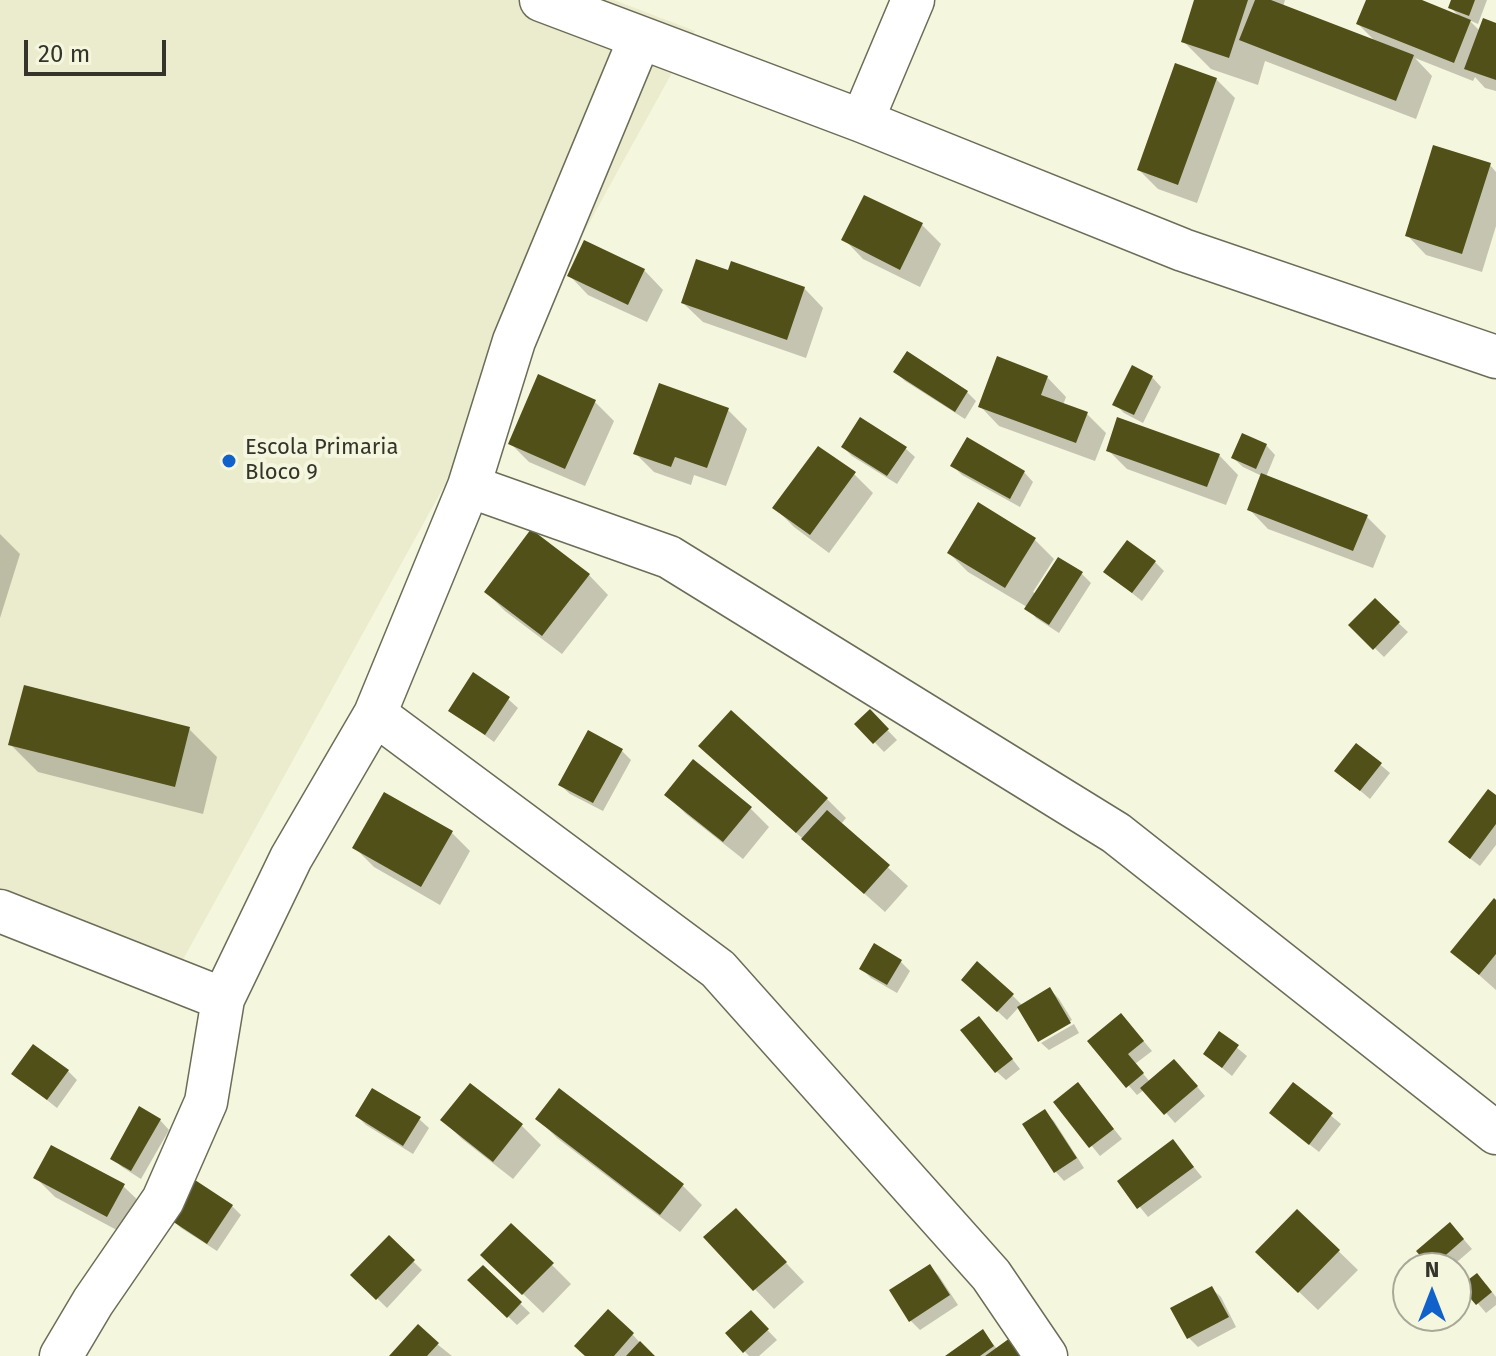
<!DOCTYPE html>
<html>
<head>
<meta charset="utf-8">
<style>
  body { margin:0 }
  #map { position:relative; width:1496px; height:1356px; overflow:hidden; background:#f5f6de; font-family:"Fira Sans",sans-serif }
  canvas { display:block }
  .north { position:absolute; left:1392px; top:1252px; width:80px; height:80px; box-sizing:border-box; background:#f5f6de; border:2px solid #a8a896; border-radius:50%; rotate:0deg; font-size:22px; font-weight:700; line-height:32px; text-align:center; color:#34342b }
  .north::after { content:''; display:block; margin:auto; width:28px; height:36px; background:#1161cb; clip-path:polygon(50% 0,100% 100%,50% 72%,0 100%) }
  .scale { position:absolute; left:24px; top:40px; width:142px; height:36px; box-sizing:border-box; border:4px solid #34342b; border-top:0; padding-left:10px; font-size:24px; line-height:28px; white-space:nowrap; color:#34342b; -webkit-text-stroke:6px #f5f6de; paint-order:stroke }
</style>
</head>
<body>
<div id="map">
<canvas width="1496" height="1356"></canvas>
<div class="north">N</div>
<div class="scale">20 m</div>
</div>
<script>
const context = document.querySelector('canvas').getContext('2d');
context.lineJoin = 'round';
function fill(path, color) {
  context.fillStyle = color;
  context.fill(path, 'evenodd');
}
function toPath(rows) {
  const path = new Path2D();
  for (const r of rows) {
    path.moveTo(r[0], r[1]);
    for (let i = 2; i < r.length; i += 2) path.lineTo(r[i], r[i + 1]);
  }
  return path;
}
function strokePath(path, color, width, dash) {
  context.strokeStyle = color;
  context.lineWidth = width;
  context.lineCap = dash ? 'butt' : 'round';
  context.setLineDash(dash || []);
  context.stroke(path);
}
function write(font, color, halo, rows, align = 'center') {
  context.font = font + ' "Fira Sans",sans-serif';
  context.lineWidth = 8;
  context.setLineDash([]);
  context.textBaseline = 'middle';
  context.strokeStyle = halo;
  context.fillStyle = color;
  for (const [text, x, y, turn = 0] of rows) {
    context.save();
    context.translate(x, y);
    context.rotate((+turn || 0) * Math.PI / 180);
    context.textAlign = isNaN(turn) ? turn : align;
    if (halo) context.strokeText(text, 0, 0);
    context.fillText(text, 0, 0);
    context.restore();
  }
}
fill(toPath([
  [0,0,614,0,695,31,180,965,0,890]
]), '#ebeccd');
fill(toPath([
  [1196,0,1285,0,1283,7,1377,43,1358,24,1368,0,1416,0,1461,18,1451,8,1453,0,1487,0,1478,24,1469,20,1480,31,1496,25,1496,91,1485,88,1475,77,1473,81,1415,58,1432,76,1416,119,1265,61,1258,85,1211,69,1183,41],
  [1216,79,1235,98,1197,203,1158,189,1139,170],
  [1490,165,1496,172,1496,226,1482,272,1426,255,1407,235],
  [922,225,941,244,920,287,863,259,844,239],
  [644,270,663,290,647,322,588,295,569,275],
  [729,273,804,288,823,308,806,358,703,322,683,303],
  [896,372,967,392,976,401,965,419,905,381],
  [1047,377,1066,397,1063,405,1087,414,1106,433,1095,461,999,426,980,406],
  [1152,377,1161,387,1143,423,1124,413,1115,404],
  [595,402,614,421,585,486,529,462,510,443],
  [728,410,747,429,726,486,694,475,691,485,654,472,635,453],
  [968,440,1024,472,1033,482,1020,507,962,475,953,466],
  [1266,445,1275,455,1266,477,1366,516,1386,536,1373,568,1268,529,1249,509,1262,476,1243,467,1233,458],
  [843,447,905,448,915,457,897,484,852,456],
  [1108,450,1219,455,1238,475,1226,505,1127,469],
  [854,474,873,493,829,553,794,527,775,508],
  [0,534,20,554,0,618],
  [1035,540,1054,559,1033,592,1036,594,1059,560,1082,574,1091,583,1059,633,1036,618,1027,607,968,572,949,553],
  [1155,562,1164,571,1142,601,1105,572],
  [589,575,608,595,562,654,505,611,486,592],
  [1375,601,1408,632,1384,657,1351,625],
  [508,699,518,708,494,742,451,710],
  [870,712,897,740,884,752,857,724],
  [189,729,217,757,203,814,38,772,10,744],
  [1357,745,1390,773,1370,799,1337,771],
  [621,750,631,760,603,811,570,794,560,785],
  [720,765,827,799,846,818,841,824,908,886,885,912],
  [667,795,750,808,769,827,743,859,686,814],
  [1496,797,1496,845,1480,866,1460,851],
  [451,832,470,851,440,905,374,867,355,848],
  [1496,902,1496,990,1453,952],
  [875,946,901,962,910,971,897,993,871,978,862,969],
  [973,989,1012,995,1023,1006,1050,989,1059,999,1072,1020,1039,1039,1019,1007,1007,1020],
  [1074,1024,1079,1033,1049,1050,1041,1043],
  [1130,1025,1152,1051,1135,1064,1150,1082,1183,1070,1205,1096,1175,1123,1145,1089,1137,1095,1090,1042],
  [988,1028,1020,1069,1006,1080,996,1071],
  [1220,1034,1247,1056,1232,1076,1205,1054],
  [68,1071,77,1080,57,1108,14,1074],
  [1078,1085,1122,1139,1100,1156,1056,1102],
  [1294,1085,1341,1124,1319,1152,1281,1122],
  [470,1086,522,1126,541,1145,513,1179,462,1139,443,1120],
  [559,1091,683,1186,702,1205,680,1232,557,1138,538,1119],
  [1045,1112,1054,1121,1084,1168,1064,1181,1055,1171],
  [357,1116,419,1119,429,1128,413,1154,366,1125],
  [160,1120,169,1130,141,1179,122,1167,112,1158],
  [1173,1142,1202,1177,1148,1217,1120,1182],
  [36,1178,123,1186,143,1205,126,1235,55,1197],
  [232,1206,241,1215,217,1251,181,1228,172,1219],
  [1297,1211,1358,1270,1318,1310,1277,1271],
  [755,1230,804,1282,774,1309,706,1238],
  [1459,1234,1472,1249,1450,1268,1434,1268,1419,1251],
  [389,1238,422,1270,387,1308,353,1275],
  [552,1265,571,1284,543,1313,502,1274],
  [930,1266,939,1276,958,1305,920,1330,910,1320],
  [483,1268,530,1313,517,1325,470,1280],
  [1486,1284,1496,1297,1496,1305,1486,1313,1463,1286],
  [1211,1288,1221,1297,1236,1327,1198,1347,1189,1338],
  [608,1312,633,1335,652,1356,587,1356],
  [751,1313,777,1340,759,1356,749,1356,728,1334],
  [983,1332,998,1350,1025,1356,950,1356],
  [437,1344,452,1356,392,1356]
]), '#0003');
fill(toPath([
  [1194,0,1248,0,1229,58,1181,42],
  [1255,0,1271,0,1414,55,1396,101,1239,40],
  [1366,0,1422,0,1471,20,1454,63,1356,24],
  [1451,0,1475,0,1469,16,1448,8],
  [1483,18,1496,23,1496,80,1464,69],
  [1175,63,1217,78,1178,185,1137,170],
  [1433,145,1491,163,1462,254,1405,236],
  [864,195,923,223,900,270,841,240],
  [584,240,645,269,628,305,567,276],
  [696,259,728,270,731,261,805,287,787,340,681,303],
  [907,351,968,391,955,412,893,372],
  [997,356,1048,376,1041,395,1088,412,1076,443,978,407],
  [1132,365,1153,376,1134,415,1112,405],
  [538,374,596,400,565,469,508,444],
  [659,383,729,408,707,468,675,457,671,467,633,454],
  [860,417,907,447,887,476,841,447],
  [1117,417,1220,454,1207,487,1106,451],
  [1242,433,1267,444,1256,469,1231,458],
  [967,437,1025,471,1010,499,950,466],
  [818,446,856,472,810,535,772,508],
  [1261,473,1368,515,1353,551,1247,510],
  [978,502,1036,538,1005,588,947,553],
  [531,529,590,574,542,636,484,592],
  [1127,540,1156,561,1132,593,1103,572],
  [1058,557,1083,572,1049,625,1024,609],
  [1375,598,1400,622,1373,650,1348,625],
  [473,672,510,697,485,735,448,711],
  [24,685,190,727,175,787,8,745],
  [870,709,889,729,873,744,854,724],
  [731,710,828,798,796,833,698,746],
  [588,730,623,749,593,803,558,785],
  [1356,743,1382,763,1360,791,1334,771],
  [693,759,752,807,723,842,664,795],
  [1488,789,1496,795,1496,824,1470,859,1448,842],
  [384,792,453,831,421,887,352,848],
  [827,810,890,865,864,894,801,839],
  [1494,898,1496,900,1496,954,1479,975,1450,952],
  [874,943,902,960,887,985,859,969],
  [977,961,1014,994,997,1012,961,980],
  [1050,987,1071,1023,1038,1042,1017,1007],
  [1121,1013,1144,1041,1128,1054,1144,1073,1126,1088,1087,1041],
  [979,1016,1013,1059,995,1073,960,1030],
  [1219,1031,1239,1045,1222,1068,1203,1054],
  [33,1044,69,1070,47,1100,11,1074],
  [1174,1059,1198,1086,1164,1115,1140,1088],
  [1078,1082,1114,1129,1089,1148,1053,1102],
  [1293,1082,1333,1113,1309,1145,1269,1113],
  [470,1083,523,1124,493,1162,440,1120],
  [372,1088,421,1117,403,1146,355,1116],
  [559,1088,684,1184,660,1215,535,1119],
  [139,1106,161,1119,131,1171,110,1159],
  [1045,1109,1077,1158,1054,1173,1022,1124],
  [1173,1139,1194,1167,1137,1209,1117,1181],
  [51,1145,125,1184,107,1217,33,1178],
  [195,1180,233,1205,207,1244,169,1219],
  [736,1208,787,1262,753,1291,703,1237],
  [1297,1209,1340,1250,1298,1293,1255,1252],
  [1450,1222,1464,1239,1431,1268,1416,1251],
  [511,1223,554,1263,522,1295,480,1255],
  [389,1235,415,1260,376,1300,350,1275],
  [930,1264,950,1295,909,1322,889,1290],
  [483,1265,522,1302,507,1318,467,1280],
  [1477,1273,1492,1292,1476,1305,1460,1286],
  [1212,1286,1229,1317,1187,1339,1170,1308],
  [608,1309,634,1333,614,1356,585,1356,574,1346],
  [751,1310,769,1329,743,1353,725,1333],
  [418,1324,439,1343,427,1356,389,1356],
  [983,1329,994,1346,980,1356,945,1356],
  [1010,1338,1023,1356,985,1356],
  [640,1341,655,1356,626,1356]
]), '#515019');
const minor = toPath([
  [541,0,862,121,1183,250,1496,357],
  [862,121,913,0],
  [469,486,669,557,1116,833,1496,1133],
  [375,714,718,969,991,1275,1046,1356],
  [0,911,223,999],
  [61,1356,93,1302,163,1200,206,1102,223,999,291,858,375,714,469,486,514,341,640,38]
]);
strokePath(minor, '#6c6d58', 45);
strokePath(minor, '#fff', 42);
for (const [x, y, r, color] of [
  [229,461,8,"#1161cb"]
]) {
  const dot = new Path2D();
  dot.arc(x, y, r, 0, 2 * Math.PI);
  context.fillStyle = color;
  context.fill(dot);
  strokePath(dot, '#f5f6de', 3);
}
write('22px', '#34342b', '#f5f6de', [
  ["Escola Primaria",245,448],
  ["Bloco 9",245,473]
], 'left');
</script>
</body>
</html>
